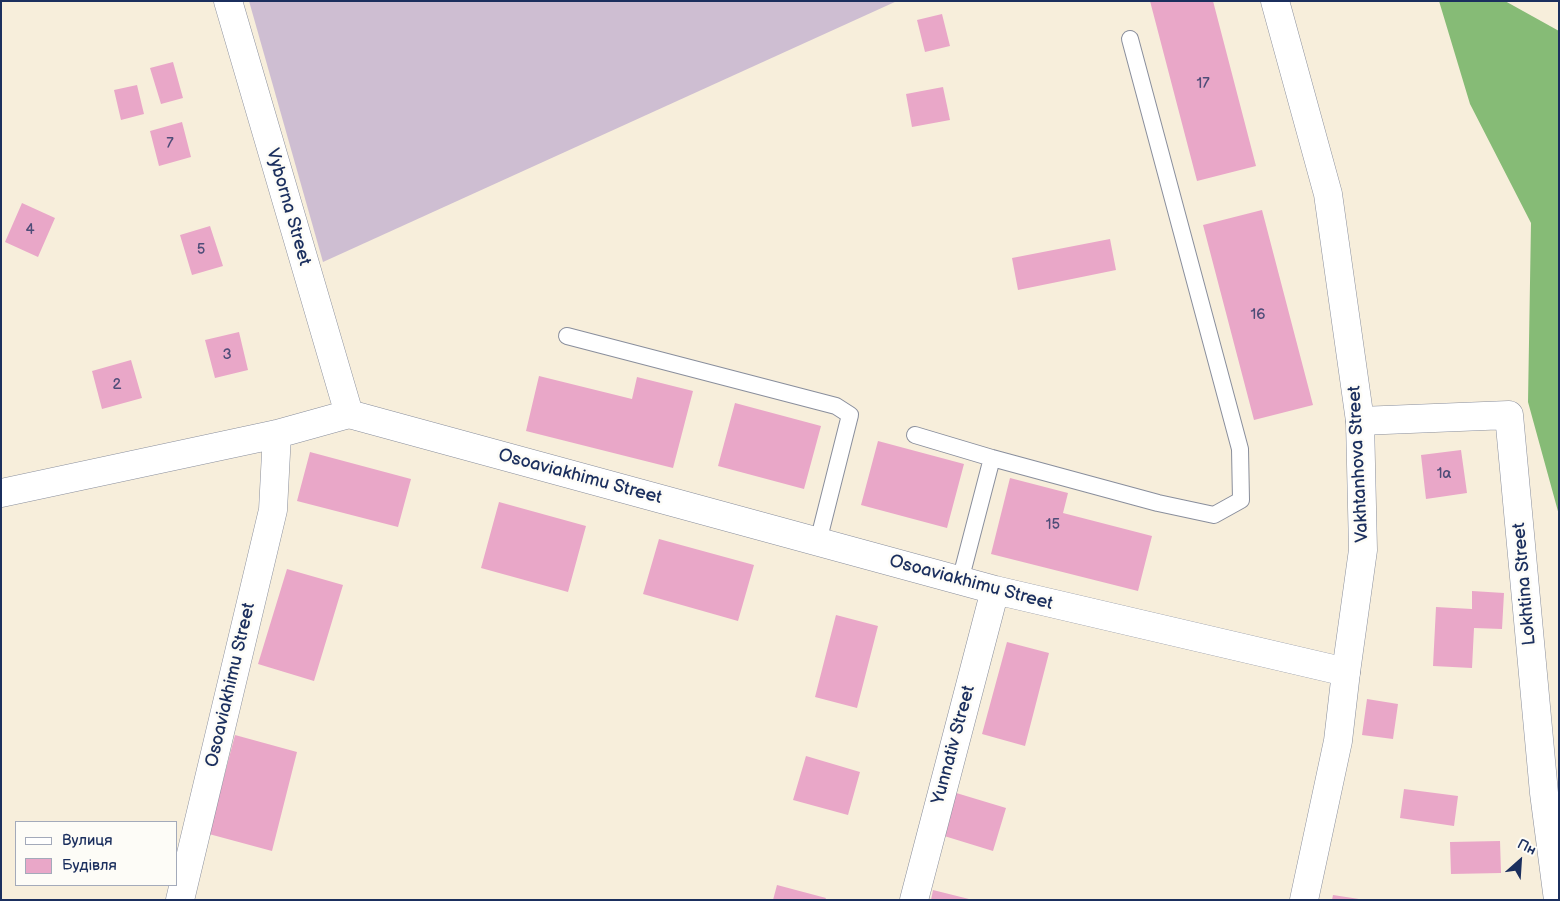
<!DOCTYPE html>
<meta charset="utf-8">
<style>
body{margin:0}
#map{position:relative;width:1560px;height:901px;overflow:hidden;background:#f7eedb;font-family:"Balsamiq Sans",sans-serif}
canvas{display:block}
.frame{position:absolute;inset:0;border:2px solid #1b2f5e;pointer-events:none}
.legend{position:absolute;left:15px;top:821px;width:162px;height:65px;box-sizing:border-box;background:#fdfcf7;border:1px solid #a3aaba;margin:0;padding:6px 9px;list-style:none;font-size:15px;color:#1b2f5e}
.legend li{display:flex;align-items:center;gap:10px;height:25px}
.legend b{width:25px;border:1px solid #a3aaba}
.north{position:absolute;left:1495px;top:836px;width:50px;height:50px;-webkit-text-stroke:4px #fdfcf7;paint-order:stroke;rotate:26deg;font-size:14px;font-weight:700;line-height:20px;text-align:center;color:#1b2f5e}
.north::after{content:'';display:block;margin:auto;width:18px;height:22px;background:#1b2f5e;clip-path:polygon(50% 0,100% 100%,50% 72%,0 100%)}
</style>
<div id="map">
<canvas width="1560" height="901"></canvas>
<div class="frame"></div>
<ul class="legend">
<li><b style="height:6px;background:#fff"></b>Вулиця</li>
<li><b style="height:14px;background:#e9a7c8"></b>Будівля</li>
</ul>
<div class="north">Пн</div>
</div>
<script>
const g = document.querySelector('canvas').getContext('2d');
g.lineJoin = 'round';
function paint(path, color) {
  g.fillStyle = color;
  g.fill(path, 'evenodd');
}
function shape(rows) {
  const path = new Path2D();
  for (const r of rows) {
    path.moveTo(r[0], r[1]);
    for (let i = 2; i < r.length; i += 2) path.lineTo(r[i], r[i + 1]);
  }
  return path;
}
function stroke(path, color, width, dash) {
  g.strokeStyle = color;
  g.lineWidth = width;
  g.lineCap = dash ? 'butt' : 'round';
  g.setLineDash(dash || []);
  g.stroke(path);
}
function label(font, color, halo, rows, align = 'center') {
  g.font = font + ' "Balsamiq Sans",sans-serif';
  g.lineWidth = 5;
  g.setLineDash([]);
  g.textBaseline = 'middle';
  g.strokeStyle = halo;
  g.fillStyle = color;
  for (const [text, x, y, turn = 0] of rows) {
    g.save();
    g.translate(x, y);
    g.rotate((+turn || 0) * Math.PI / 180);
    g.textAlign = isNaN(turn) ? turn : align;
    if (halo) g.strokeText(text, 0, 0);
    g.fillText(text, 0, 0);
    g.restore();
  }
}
const industrial = shape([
 [249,1,897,1,323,262]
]);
const forest = shape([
 [1439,1,1505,1,1559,31,1559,515,1528,402,1531,223,1470,104]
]);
const building = shape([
 [1150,1,1213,1,1256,166,1197,181],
 [942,14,950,46,925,52,917,20],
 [173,62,183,98,161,104,150,68],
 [137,85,144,114,121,120,114,90],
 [943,87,950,120,912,127,906,94],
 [182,122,191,157,159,166,150,131],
 [22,203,55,218,38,257,5,242],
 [1262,210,1313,405,1254,420,1203,225],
 [210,226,223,266,192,275,180,235],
 [1110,239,1116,270,1018,290,1012,258],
 [239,332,248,370,215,378,205,340],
 [131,360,142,398,102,409,92,371],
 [539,376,632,399,637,377,693,391,673,468,526,431],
 [735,403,821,426,804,489,718,466],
 [878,441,964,464,947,528,861,505],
 [1461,450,1467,493,1426,499,1421,455],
 [310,452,411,479,398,527,297,501],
 [1010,478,1068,493,1063,513,1152,536,1138,591,991,554],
 [499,502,586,526,568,592,481,568],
 [659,539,754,565,738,621,643,594],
 [287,569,343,585,314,681,258,664],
 [1472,591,1504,593,1502,629,1474,628,1472,668,1433,666,1436,607,1472,609],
 [836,615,878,626,857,708,815,697],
 [1007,642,1049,653,1025,746,982,734],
 [1367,699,1398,704,1393,739,1362,735],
 [235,735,297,752,272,851,209,834],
 [806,756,860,772,848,815,793,800],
 [1404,789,1458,796,1454,826,1400,818],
 [953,792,1006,808,993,851,941,835],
 [1500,841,1501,873,1451,874,1450,842],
 [777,885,826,898,825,900,773,900],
 [933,890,969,899,969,900,931,900],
 [1333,895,1359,899,1359,900,1332,900]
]);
const lane = shape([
 [567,336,836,406,850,415,818,542],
 [915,435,992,458,1158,503,1214,515,1241,500,1240,449,1130,39],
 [960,581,992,458]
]);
const street = shape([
 [228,1,349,414],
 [1360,421,1509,415,1544,793,1558,900],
 [1,493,277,434,349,414,995,590,1346,672],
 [180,900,273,510,277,434],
 [914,900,995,590]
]);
const secondary = shape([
 [1275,1,1328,194,1360,421,1363,550,1346,672,1338,741,1304,900]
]);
const numberNames = [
 ["17",1203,84],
 ["7",170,144],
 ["4",30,230],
 ["5",201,250],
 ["16",1258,315],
 ["3",227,355],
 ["2",117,385],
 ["1а",1444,474],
 ["15",1053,525]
];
const streetNames = [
 ["Vyborna Street",288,207,74],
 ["Vakhtanhova Street",1359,464,-93],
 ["Osoaviakhimu Street",580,477,15],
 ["Osoaviakhimu Street",971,583,15],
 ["Lokhtina Street",1525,584,-95],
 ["Osoaviakhimu Street",231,685,-77],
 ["Yunnativ Street",954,745,-75]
];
paint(industrial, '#cebed2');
paint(forest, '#86bb76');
paint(building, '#e9a7c8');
stroke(lane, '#898e9c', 18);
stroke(street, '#898e9c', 29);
stroke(secondary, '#898e9c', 29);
stroke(lane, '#fff', 16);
stroke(street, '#fff', 28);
stroke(secondary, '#fff', 28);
label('15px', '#4e4d78', null, numberNames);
label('18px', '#1b2f5e', '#fdfcf7', streetNames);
</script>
